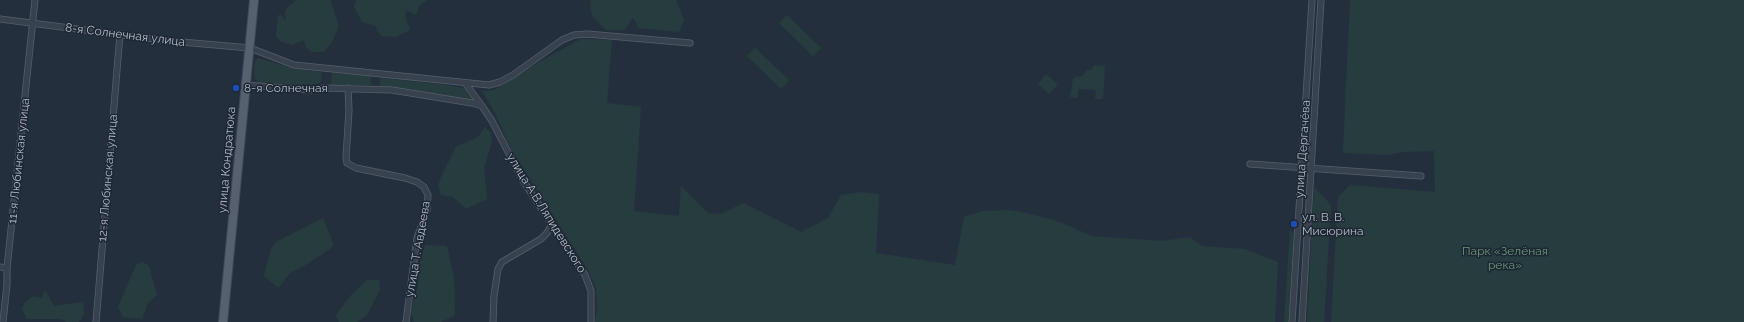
<!DOCTYPE html>
<meta charset="utf-8">
<style>
body{margin:0}
canvas{display:block;background:#242f3e}
</style>
<canvas width="1744" height="322"></canvas>
<script>
const g = document.querySelector('canvas').getContext('2d');
g.lineJoin = 'round';
function paint(path, color) {
  g.fillStyle = color;
  g.fill(path, 'evenodd');
}
function shape(rows) {
  const path = new Path2D();
  for (const r of rows) {
    path.moveTo(r[0], r[1]);
    for (let i = 2; i < r.length; i += 2) path.lineTo(r[i], r[i + 1]);
  }
  return path;
}
function stroke(path, color, width, dash) {
  g.strokeStyle = color;
  g.lineWidth = width;
  g.lineCap = dash ? 'butt' : 'round';
  g.setLineDash(dash || []);
  g.stroke(path);
}
function label(font, color, halo, rows, align = 'center') {
  g.font = font + ' Raleway,sans-serif';
  g.lineWidth = 3;
  g.setLineDash([]);
  g.textBaseline = 'middle';
  g.strokeStyle = halo;
  g.fillStyle = color;
  for (const [text, x, y, turn = 0] of rows) {
    g.save();
    g.translate(x, y);
    g.rotate((+turn || 0) * Math.PI / 180);
    g.textAlign = isNaN(turn) ? turn : align;
    if (halo) g.strokeText(text, 0, 0);
    g.fillText(text, 0, 0);
    g.restore();
  }
}
const green = shape([
 [296,0,330,0,339,26,332,42,324,52,311,52,306,47,304,40,292,45,281,42,276,36,278,16,280,14,286,21,285,12,287,8],
 [356,0,427,0,420,5,416,15,407,10,405,16,410,30,396,37,381,36,375,26,362,22,354,7],
 [591,0,676,0,684,20,679,32,638,28,635,20,632,18,625,30,606,30,593,17,590,7],
 [1350,0,1744,0,1744,322,1331,322,1338,197,1350,185,1435,192,1434,151,1402,152,1388,155,1343,153],
 [787,15,821,48,813,56,779,23],
 [581,39,612,40,607,103,641,107,634,211,679,216,681,186,708,213,721,214,743,203,801,232,828,218,841,195,862,192,879,194,876,253,955,265,964,217,982,211,1009,210,1022,212,1055,220,1092,236,1162,241,1190,237,1202,246,1245,249,1278,262,1275,322,595,322,597,309,596,288,588,270,511,149,495,113,482,91,494,90,541,61],
 [755,48,789,80,781,89,747,56],
 [258,58,295,69,321,72,322,79,320,83,309,86,261,84,255,79,254,75,255,61],
 [1094,65,1105,66,1103,99,1095,99,1096,90,1078,89,1078,98,1070,97,1073,79,1075,77,1083,76,1086,71,1092,69],
 [332,73,371,76,371,85,331,85],
 [1046,74,1058,85,1049,94,1038,84],
 [381,78,446,85,464,88,474,101,408,89,379,86],
 [485,127,490,132,492,142,484,168,487,199,466,209,453,197,441,195,438,186,441,177,456,147,478,137],
 [1314,187,1331,205,1324,322,1307,322],
 [323,218,334,246,309,263,290,273,278,288,264,276,271,249,276,242],
 [1290,229,1294,233,1288,322,1284,322],
 [425,245,447,246,454,278,455,315,441,322,414,322,411,311,418,286,419,266],
 [143,262,149,266,157,295,148,303,142,319,123,317,118,307,136,265],
 [367,280,379,280,380,289,367,315,357,322,339,322,336,315,351,295],
 [45,290,54,306,83,302,84,314,79,322,66,322,61,319,27,319,22,309,25,302,34,296,42,298]
]);
const street = shape([
 [0,19,170,41,250,48,294,65,489,85,500,82,513,75,562,40,574,35,587,34,690,43],
 [465,83,482,106],
 [246,85,309,90,325,88,392,90,472,103,482,106,492,121,522,179,585,275,591,291,591,322],
 [348,88,349,110,346,158,347,163,356,168,405,178,417,182,424,187,428,195,427,210,417,238,406,322],
 [1250,164,1421,176],
 [0,267,7,268],
 [3,322,7,284,7,268,35,0],
 [96,322,120,34],
 [493,322,494,296,498,269,502,262,541,239,547,233,551,226],
 [1292,322,1312,0],
 [1302,322,1321,0]
]);
const primary = shape([
 [223,322,254,0]
]);
const markers = [
 [236,88,4,"#1a4fb4"],
 [1294,224,4,"#1a4fb4"]
];
const streetNames = [
 ["8-я Солнечная улица",125,35,7],
 ["улица Дергачёва",1303,149,-86],
 ["улица Кондратюка",227,160,-85],
 ["11-я Любинская улица",19,161,-84],
 ["12-я Любинская улица",108,178,-85],
 ["улица А.В.Ляпидевского",546,213,58],
 ["улица Т. Авдеева",418,249,-80]
];
const poiNames = [
 ["8-я Солнечная",244,88],
 ["ул. В. В.",1302,217],
 ["Мисюрина",1302,231]
];
const parkNames = [
 ["Парк «Зелёная",1505,251],
 ["река»",1505,265]
];
paint(green, '#263c3f');
stroke(street, '#565f6c', 7);
stroke(primary, '#414a57', 10);
stroke(street, '#38414e', 5.5);
stroke(primary, '#56606e', 8);
for (const [x, y, r, color] of markers) {
  const dot = new Path2D();
  dot.arc(x, y, r, 0, 2 * Math.PI);
  g.fillStyle = color;
  g.fill(dot);
  stroke(dot, '#1d2633', 1.5);
}
label('12px', '#b4bcc9', '#1d2633', streetNames);
label('12px', '#b4bcc9', '#1d2633', poiNames, 'left');
label('12px', '#6b9a76', '#1d2633', parkNames);
</script>
